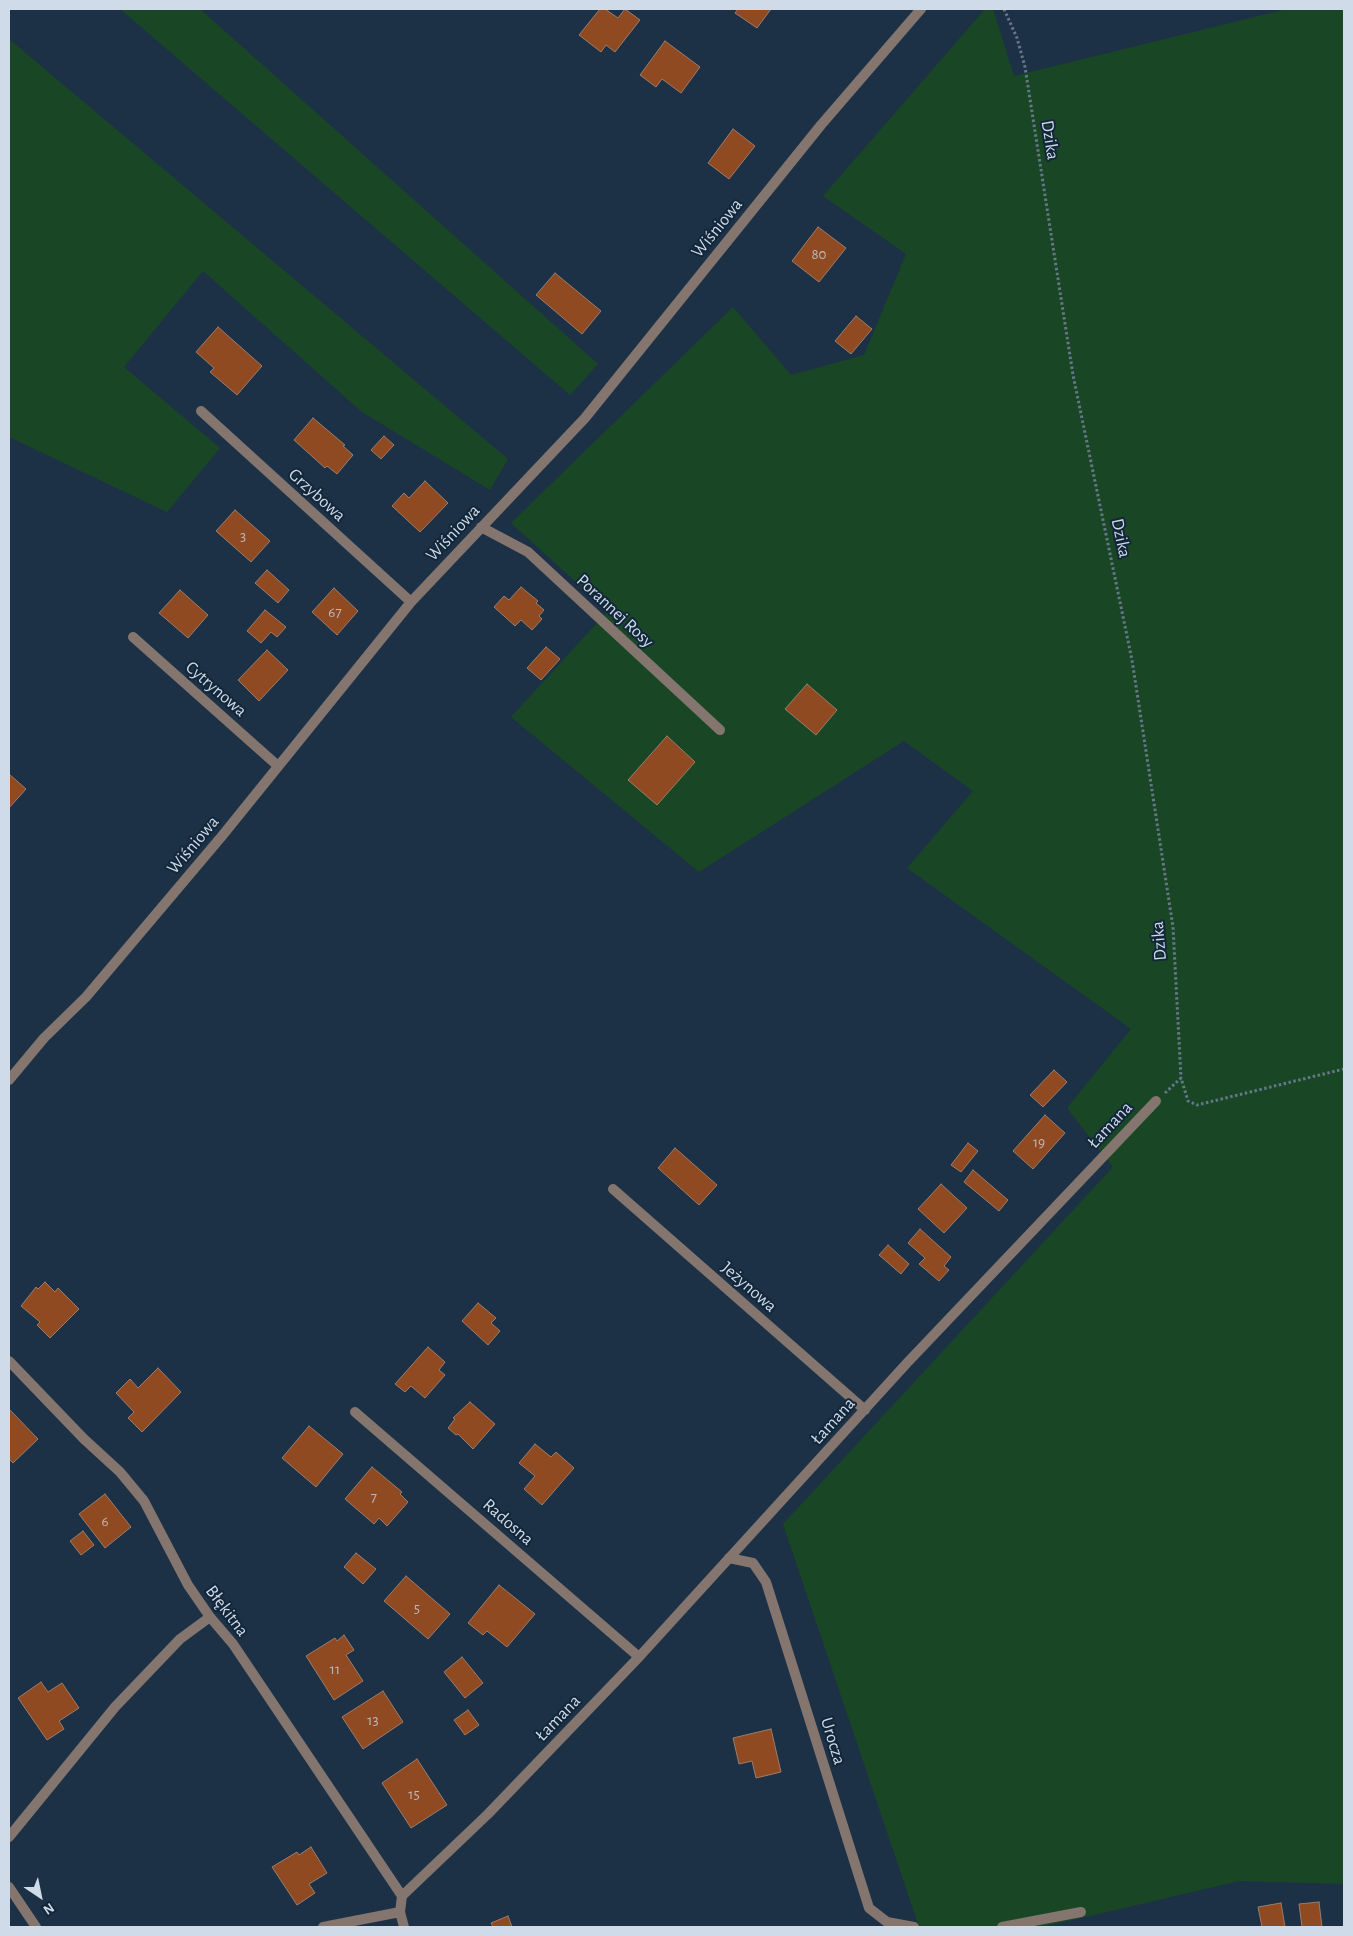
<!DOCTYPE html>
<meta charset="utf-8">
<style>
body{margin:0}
#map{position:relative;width:1353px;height:1936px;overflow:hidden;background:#1c3145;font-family:"Alegreya Sans",sans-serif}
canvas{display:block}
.frame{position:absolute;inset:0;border:10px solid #cfdbe9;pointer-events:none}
.north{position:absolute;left:15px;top:1871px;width:50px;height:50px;-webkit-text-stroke:4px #13273b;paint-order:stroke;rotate:146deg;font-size:14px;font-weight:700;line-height:20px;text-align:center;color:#cfdbe9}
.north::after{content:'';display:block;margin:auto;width:18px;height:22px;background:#cfdbe9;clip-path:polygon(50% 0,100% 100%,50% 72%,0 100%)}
</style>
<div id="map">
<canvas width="1353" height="1936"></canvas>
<div class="frame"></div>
<div class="north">N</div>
</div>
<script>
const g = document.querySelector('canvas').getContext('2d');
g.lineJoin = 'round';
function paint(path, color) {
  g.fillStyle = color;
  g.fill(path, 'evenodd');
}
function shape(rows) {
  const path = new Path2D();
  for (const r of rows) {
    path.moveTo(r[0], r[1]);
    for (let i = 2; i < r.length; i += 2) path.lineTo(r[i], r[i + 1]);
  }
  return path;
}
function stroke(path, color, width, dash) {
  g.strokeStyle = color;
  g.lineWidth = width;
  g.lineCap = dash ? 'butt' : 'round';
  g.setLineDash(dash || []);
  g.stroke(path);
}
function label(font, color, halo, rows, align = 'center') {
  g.font = font + ' "Alegreya Sans",sans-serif';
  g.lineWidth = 4;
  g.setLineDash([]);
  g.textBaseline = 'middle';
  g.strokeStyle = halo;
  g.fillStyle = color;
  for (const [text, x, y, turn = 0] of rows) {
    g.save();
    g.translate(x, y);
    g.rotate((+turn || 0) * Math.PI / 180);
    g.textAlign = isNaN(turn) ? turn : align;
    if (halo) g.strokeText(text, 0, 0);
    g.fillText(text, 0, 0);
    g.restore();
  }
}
const green = shape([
 [120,9,200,9,598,364,570,395],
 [985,9,993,9,1014,76,1287,9,1344,9,1344,1884,1239,1881,1043,1927,919,1927,783,1524,1113,1167,1067,1108,1131,1029,907,868,973,791,904,741,699,872,511,717,608,611,511,523,733,307,791,375,864,355,906,254,823,196],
 [9,39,508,459,490,490,362,412,203,271,124,367,220,448,167,512,9,437]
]);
const building = shape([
 [600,9,605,9,618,18,625,9,640,20,615,52,606,45,601,52,579,35,600,9],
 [738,9,771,9,757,28,735,13,738,9],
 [665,41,700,67,681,93,662,79,656,87,640,75,665,41],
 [733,129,755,146,729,179,708,163,733,129],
 [818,227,846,248,819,282,792,261,818,227],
 [555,273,601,311,582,334,536,295,555,273],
 [856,316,872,329,851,354,835,341,856,316],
 [218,327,262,366,237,395,210,372,214,368,196,352,218,327],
 [313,418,345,445,343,446,353,455,337,474,327,466,325,468,294,440,313,418],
 [384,436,394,445,381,459,371,450,384,436],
 [425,481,448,503,420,532,392,506,404,493,409,498,425,481],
 [235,510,270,541,251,562,216,531,235,510],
 [267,570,289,590,278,603,255,583,267,570],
 [521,587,538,601,536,603,544,610,539,616,542,619,532,630,521,620,515,626,494,607,504,596,509,600,521,587],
 [334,588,358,611,337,635,312,612,334,588],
 [180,590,208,615,188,638,159,613,180,590],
 [265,610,286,627,277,637,271,632,261,643,247,631,265,610],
 [546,647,560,659,541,680,527,668,546,647],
 [267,650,288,670,259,701,238,680,267,650],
 [807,684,837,710,816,735,785,709,807,684],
 [667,736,695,762,657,805,628,780,667,736],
 [9,774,26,789,9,808,9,774],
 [1054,1070,1067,1082,1043,1107,1030,1095,1054,1070],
 [1045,1115,1065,1133,1033,1169,1013,1151,1045,1115],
 [968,1143,978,1151,961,1172,951,1165,968,1143],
 [675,1148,717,1185,699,1205,658,1168,675,1148],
 [973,1170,1008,1200,999,1211,964,1182,973,1170],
 [941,1184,967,1208,944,1233,918,1209,941,1184],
 [920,1229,951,1257,944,1266,949,1270,939,1281,919,1264,925,1258,908,1243,920,1229],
 [888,1245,909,1264,901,1274,879,1255,888,1245],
 [45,1282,55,1292,58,1288,79,1309,50,1338,37,1325,40,1322,21,1306,36,1287,38,1289,45,1282],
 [478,1303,496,1318,491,1323,500,1331,488,1345,462,1321,478,1303],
 [428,1347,445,1362,439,1370,445,1375,425,1398,411,1386,405,1392,395,1384,428,1347],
 [158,1368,181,1392,142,1432,128,1418,134,1412,116,1393,130,1379,138,1388,158,1368],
 [470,1402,495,1424,473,1449,458,1434,456,1435,448,1428,455,1419,453,1418,470,1402],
 [9,1409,38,1439,13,1463,9,1459,9,1409],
 [309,1426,343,1454,316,1487,282,1458,309,1426],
 [535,1444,551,1457,556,1452,574,1468,542,1505,524,1489,535,1476,519,1463,535,1444],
 [372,1467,402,1492,400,1494,408,1502,387,1526,379,1518,374,1524,345,1499,372,1467],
 [105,1494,131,1527,105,1548,79,1514,105,1494],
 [83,1531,94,1545,81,1555,70,1541,83,1531],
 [356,1553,376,1569,363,1584,344,1567,356,1553],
 [406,1576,450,1614,428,1639,384,1601,406,1576],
 [499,1585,535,1614,507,1647,487,1631,483,1635,468,1623,499,1585],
 [344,1635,354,1650,346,1655,363,1681,334,1700,306,1656,335,1638,337,1641,344,1635],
 [462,1657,483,1683,465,1698,444,1672,462,1657],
 [41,1682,48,1692,62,1683,79,1708,59,1721,64,1729,47,1740,18,1698,41,1682],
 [383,1691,403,1722,363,1749,342,1717,383,1691],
 [468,1710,479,1725,465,1735,454,1720,468,1710],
 [771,1729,781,1772,756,1778,752,1761,739,1764,733,1738,771,1729],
 [417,1759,447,1805,411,1828,382,1783,417,1759],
 [311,1847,327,1873,309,1884,315,1893,297,1905,272,1867,297,1852,299,1855,311,1847],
 [1319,1902,1322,1927,1302,1927,1299,1904,1319,1902],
 [1281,1903,1285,1927,1262,1927,1258,1907,1281,1903],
 [508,1916,512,1927,493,1927,491,1923,508,1916]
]);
const path = shape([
 [1004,9,1017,38,1025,67,1073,375,1132,660,1173,927,1181,1078],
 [1165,1093,1181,1078,1188,1101,1197,1105,1344,1069]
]);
const minor = shape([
 [201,411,411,602],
 [481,527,528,552,720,730],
 [133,637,278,766],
 [9,1080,44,1038,86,997,222,836,411,602,585,418,821,125,921,9],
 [613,1189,865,1410],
 [9,1361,84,1439,120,1472,144,1501,188,1585,210,1617,233,1644,402,1896],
 [355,1412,639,1657],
 [729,1558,753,1563,766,1582,869,1908,887,1922,914,1927],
 [9,1837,115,1707,180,1639,210,1617],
 [9,1887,36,1927],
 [323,1927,400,1912],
 [404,1927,400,1912,402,1896,488,1814,639,1657,907,1363,1156,1101],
 [1002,1927,1081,1912]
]);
const numberNames = [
 ["80",819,254],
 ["3",243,536],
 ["67",335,612],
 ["19",1039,1142],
 ["7",374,1497],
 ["6",105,1521],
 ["5",417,1608],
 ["11",335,1669],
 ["13",373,1720],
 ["15",414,1794]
];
const streetNames = [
 ["Dzika",1050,140,81],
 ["Wiśniowa",717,228,-51],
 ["Grzybowa",317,495,42],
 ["Wiśniowa",453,533,-47],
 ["Dzika",1121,538,78],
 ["Porannej Rosy",615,611,43],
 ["Cytrynowa",216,689,41],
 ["Wiśniowa",193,845,-50],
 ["Dzika",1159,941,-95],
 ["Łamana",1110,1125,-47],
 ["Jeżynowa",749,1287,41],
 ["Łamana",833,1421,-48],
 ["Radosna",508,1522,41],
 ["Błękitna",227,1611,53],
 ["Łamana",558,1718,-46],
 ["Urocza",833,1741,73]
];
paint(green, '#194726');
paint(building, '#8f4a22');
stroke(building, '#9c7d6d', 1);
stroke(path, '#667789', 3, [2.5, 2.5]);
stroke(minor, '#84756f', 10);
label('15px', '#bfb7b7', null, numberNames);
label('18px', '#cfdbe9', '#13273b', streetNames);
</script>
